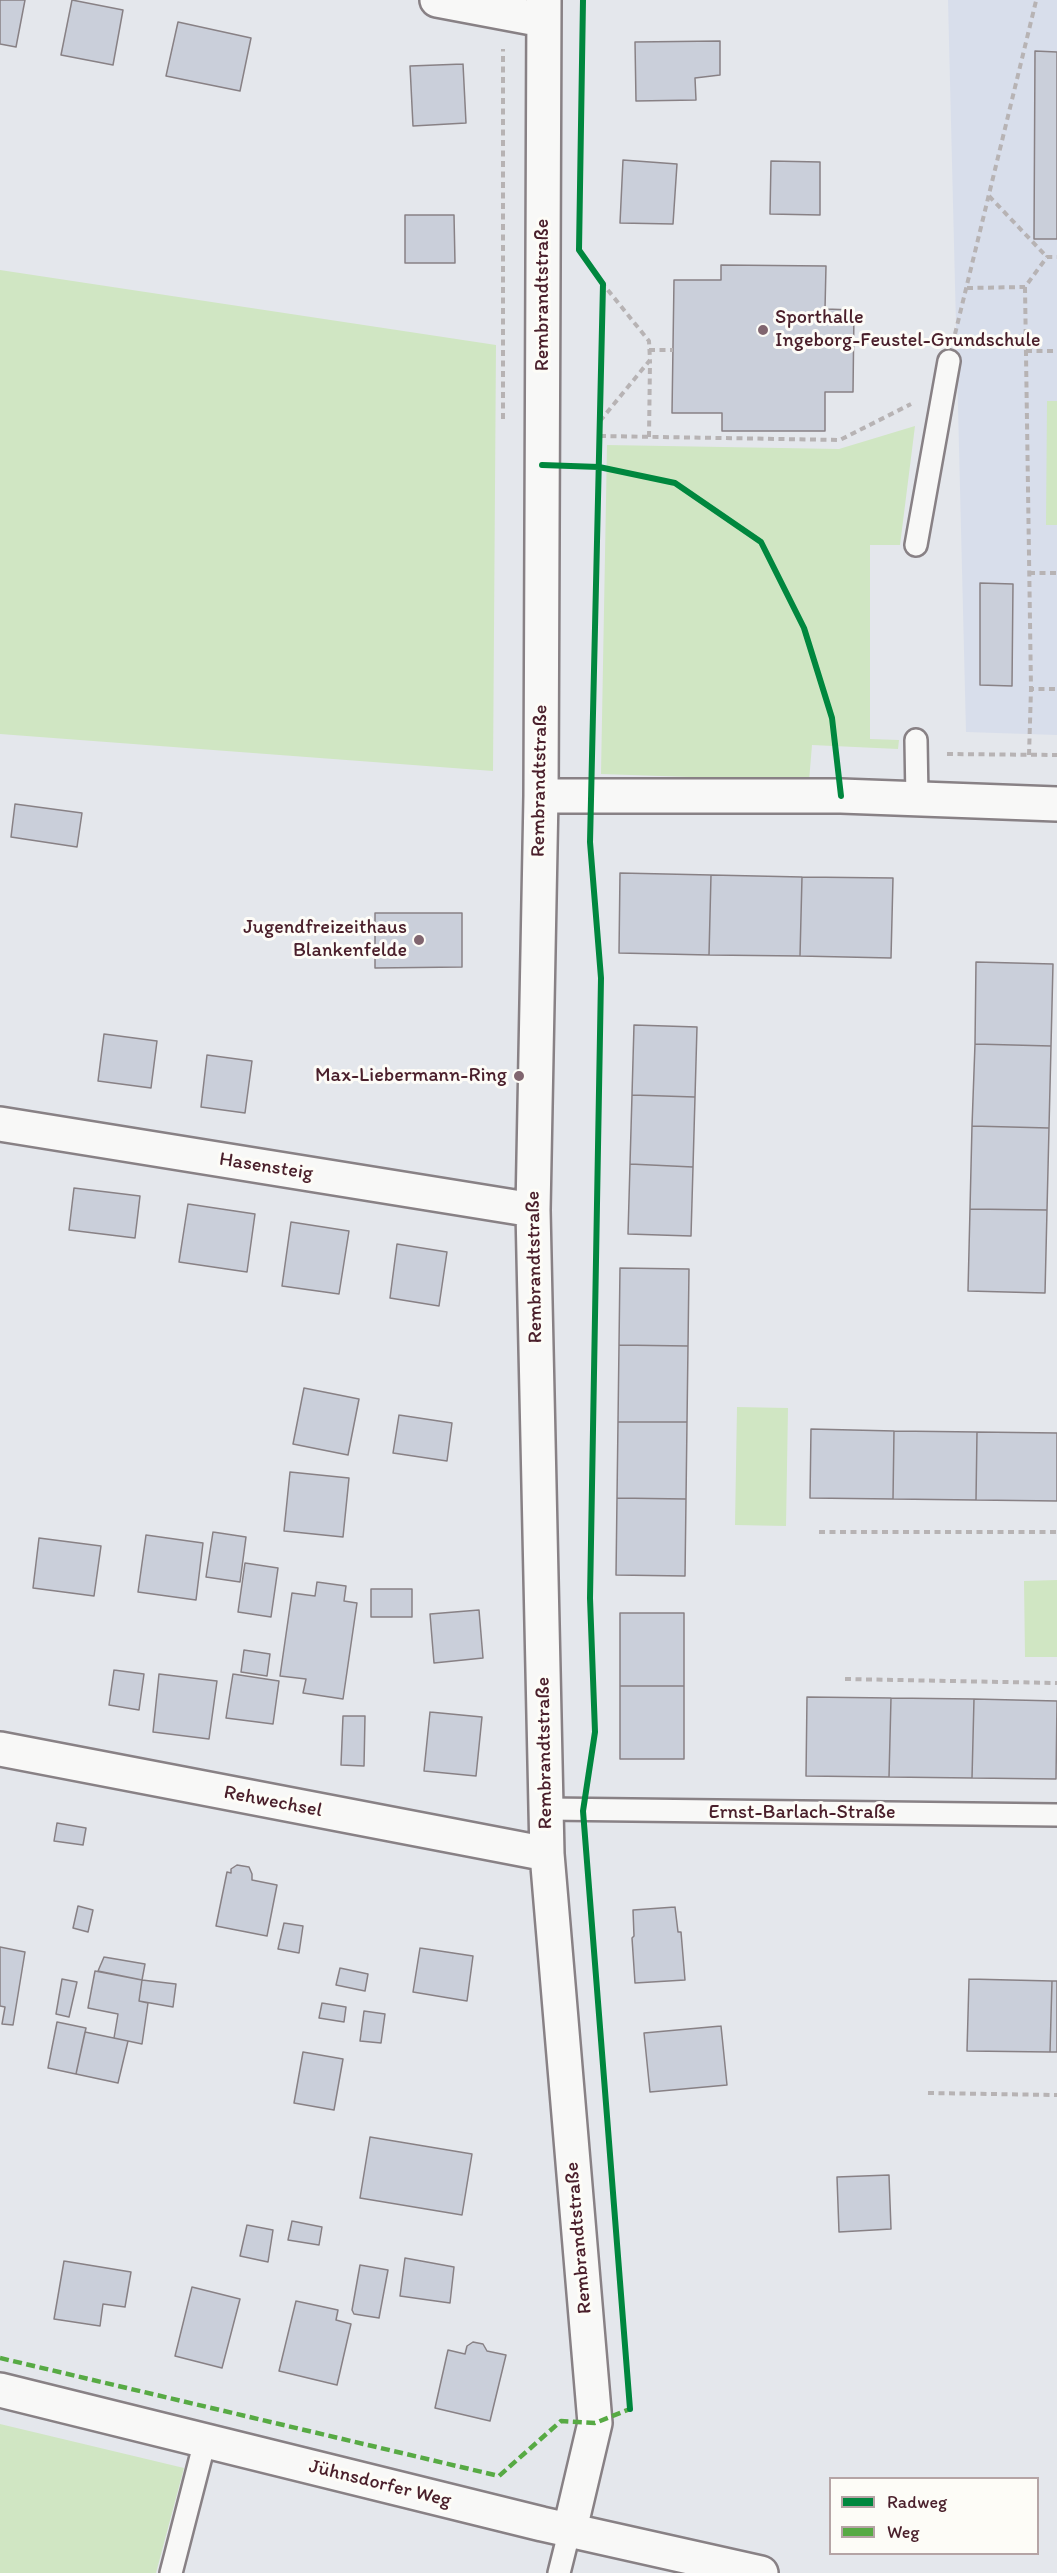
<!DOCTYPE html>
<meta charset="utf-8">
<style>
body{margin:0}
#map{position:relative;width:1057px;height:2573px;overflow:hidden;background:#e4e7ec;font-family:Itim,sans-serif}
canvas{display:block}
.legend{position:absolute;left:829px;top:2477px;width:210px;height:78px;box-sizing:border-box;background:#fdfcf7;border:2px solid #b5a4a5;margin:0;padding:8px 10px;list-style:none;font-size:18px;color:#4a1f2b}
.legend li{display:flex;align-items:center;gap:12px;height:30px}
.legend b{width:30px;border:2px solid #b5a4a5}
</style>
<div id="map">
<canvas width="1057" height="2573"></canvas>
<ul class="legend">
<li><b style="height:8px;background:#00873e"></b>Radweg</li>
<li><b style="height:8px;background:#57aa44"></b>Weg</li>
</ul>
</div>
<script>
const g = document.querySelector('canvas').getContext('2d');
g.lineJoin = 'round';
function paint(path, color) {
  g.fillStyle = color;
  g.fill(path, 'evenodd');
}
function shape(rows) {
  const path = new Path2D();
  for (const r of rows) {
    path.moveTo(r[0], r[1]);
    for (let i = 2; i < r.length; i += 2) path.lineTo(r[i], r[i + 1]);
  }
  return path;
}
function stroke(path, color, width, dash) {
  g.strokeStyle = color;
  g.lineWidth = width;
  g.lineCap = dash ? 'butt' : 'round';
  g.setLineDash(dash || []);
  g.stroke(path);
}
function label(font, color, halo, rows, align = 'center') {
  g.font = font + ' Itim,sans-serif';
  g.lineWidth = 6;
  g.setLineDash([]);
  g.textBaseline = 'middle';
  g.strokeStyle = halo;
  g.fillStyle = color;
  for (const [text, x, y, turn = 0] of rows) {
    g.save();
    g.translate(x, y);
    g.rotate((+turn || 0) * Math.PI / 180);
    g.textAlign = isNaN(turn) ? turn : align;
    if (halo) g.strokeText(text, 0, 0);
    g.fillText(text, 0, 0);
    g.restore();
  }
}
const built = shape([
 [948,0,1057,0,1057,735,966,732]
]);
const green = shape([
 [0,270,496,345,493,771,0,734],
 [1047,401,1057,401,1057,525,1046,525],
 [915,426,900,545,870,545,870,739,899,740,898,749,812,745,809,781,601,774,607,445,839,449],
 [737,1407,788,1408,786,1526,735,1525],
 [1057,1580,1057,1657,1025,1657,1024,1581],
 [0,2424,184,2468,156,2573,0,2573]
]);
const building = shape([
 [0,0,25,0,16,47,0,44,0,0],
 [72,0,123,10,113,65,61,55,72,0],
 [178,22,251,38,240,91,166,76,178,22],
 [720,41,720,75,695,78,696,100,636,101,635,42,720,41],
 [1035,51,1057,52,1057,239,1034,239,1035,51],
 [463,64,466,123,413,126,410,66,463,64],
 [623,160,677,164,673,224,620,223,623,160],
 [771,161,820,162,820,215,770,214,771,161],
 [405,215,454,215,455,263,405,263,405,215],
 [721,265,826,266,825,309,854,310,853,392,825,392,825,431,722,431,722,413,672,413,674,280,721,280,721,265],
 [980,583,1013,584,1012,686,980,685,980,583],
 [15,804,82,813,77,847,11,837,15,804],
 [620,873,711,875,709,955,619,953,620,873],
 [711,875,802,877,800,956,709,955,711,875],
 [802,877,893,878,891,958,800,956,802,877],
 [375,913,462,913,462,967,375,968,375,913],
 [976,962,1053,964,1051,1046,975,1044,976,962],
 [634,1025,697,1027,695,1097,632,1095,634,1025],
 [104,1034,157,1041,151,1088,98,1081,104,1034],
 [975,1044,1051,1046,1049,1128,972,1126,975,1044],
 [207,1055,252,1061,245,1113,201,1107,207,1055],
 [632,1095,695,1097,693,1167,630,1164,632,1095],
 [972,1126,1049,1128,1047,1210,970,1209,972,1126],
 [630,1164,693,1167,691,1236,628,1234,630,1164],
 [74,1188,140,1196,135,1238,69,1230,74,1188],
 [188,1204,255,1214,247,1272,179,1262,188,1204],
 [970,1209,1047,1210,1045,1293,968,1291,970,1209],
 [291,1222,349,1231,339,1294,282,1286,291,1222],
 [397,1244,447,1252,439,1306,390,1298,397,1244],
 [620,1268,689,1269,688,1346,619,1345,620,1268],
 [619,1345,688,1346,687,1422,618,1422,619,1345],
 [304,1388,359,1399,348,1455,293,1444,304,1388],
 [399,1415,452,1423,447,1461,393,1453,399,1415],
 [618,1422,687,1422,686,1499,617,1498,618,1422],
 [811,1429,894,1431,893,1499,810,1498,811,1429],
 [894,1431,977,1432,976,1500,893,1499,894,1431],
 [977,1432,1057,1433,1057,1501,976,1500,977,1432],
 [290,1472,349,1478,343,1537,284,1531,290,1472],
 [617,1498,686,1499,685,1576,616,1575,617,1498],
 [213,1532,246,1537,240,1582,206,1577,213,1532],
 [146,1535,203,1543,196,1600,138,1592,146,1535],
 [39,1538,101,1546,94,1596,33,1588,39,1538],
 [245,1563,278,1568,271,1617,238,1612,245,1563],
 [317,1582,346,1586,344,1601,357,1603,343,1699,303,1693,306,1679,280,1676,292,1593,315,1596,317,1582],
 [371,1589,412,1589,412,1617,371,1617,371,1589],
 [479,1610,483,1658,434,1663,430,1614,479,1610],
 [620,1613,684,1613,684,1686,620,1686,620,1613],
 [244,1650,270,1654,267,1676,241,1672,244,1650],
 [114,1670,144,1674,139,1710,109,1705,114,1670],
 [159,1674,217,1681,209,1739,153,1732,159,1674],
 [233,1674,279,1681,273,1724,226,1718,233,1674],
 [620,1686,684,1686,684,1759,620,1759,620,1686],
 [807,1697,891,1698,889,1777,806,1776,807,1697],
 [891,1698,974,1699,972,1778,889,1777,891,1698],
 [974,1699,1057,1701,1056,1779,972,1778,974,1699],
 [430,1712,482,1717,476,1776,424,1771,430,1712],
 [343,1716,365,1716,364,1766,341,1765,343,1716],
 [57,1823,86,1828,83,1845,54,1841,57,1823],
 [237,1865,249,1867,252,1874,252,1880,277,1885,267,1936,216,1926,227,1872,231,1873,231,1869,237,1865],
 [78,1906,93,1910,88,1932,73,1928,78,1906],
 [675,1907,678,1932,681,1932,685,1980,635,1983,632,1938,634,1936,633,1910,675,1907],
 [284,1923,303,1926,299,1953,278,1949,284,1923],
 [0,1947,25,1952,13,2025,2,2024,5,2007,0,2006,0,1947],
 [420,1948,473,1956,467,2001,413,1992,420,1948],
 [104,1957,145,1964,142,1980,98,1971,104,1957],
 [340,1968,368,1974,365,1991,336,1985,340,1968],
 [95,1971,142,1980,139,2001,148,2003,142,2044,114,2038,118,2014,88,2008,95,1971],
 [62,1979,77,1982,69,2017,56,2014,62,1979],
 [969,1979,1052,1981,1050,2052,967,2051,969,1979],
 [142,1980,176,1984,173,2007,139,2001,142,1980],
 [1052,1981,1057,1981,1057,2052,1050,2052,1052,1981],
 [322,2003,346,2007,344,2022,319,2018,322,2003],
 [364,2011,385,2014,381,2043,360,2041,364,2011],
 [57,2022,86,2028,76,2074,48,2068,57,2022],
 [721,2026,727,2085,650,2092,644,2033,721,2026],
 [85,2032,128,2041,118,2083,76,2074,85,2032],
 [303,2052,343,2059,334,2110,294,2103,303,2052],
 [370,2137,472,2154,462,2215,360,2198,370,2137],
 [889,2175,891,2229,839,2232,837,2177,889,2175],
 [292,2221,322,2227,319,2245,288,2240,292,2221],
 [247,2225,273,2230,268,2262,240,2256,247,2225],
 [405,2258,454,2267,450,2303,400,2296,405,2258],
 [64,2261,131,2272,125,2307,103,2304,100,2326,54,2319,64,2261],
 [360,2265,388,2270,379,2318,354,2314,352,2310,360,2265],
 [192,2287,240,2299,222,2368,175,2356,192,2287],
 [296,2301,338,2310,336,2320,351,2324,337,2385,279,2371,296,2301],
 [473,2342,483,2344,487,2351,506,2355,490,2421,435,2408,448,2350,465,2354,467,2346,473,2342]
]);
const path = shape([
 [989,196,1047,257],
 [1025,287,1031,689],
 [967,288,1025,287,1047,257,1057,257],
 [955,334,1036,1,1039,0],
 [649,350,673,350],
 [1026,351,1057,351],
 [503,419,503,49],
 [600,421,650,360,649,341,603,284],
 [600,436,840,440,911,404],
 [649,437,650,361],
 [1029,573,1057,573],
 [947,754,1057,755],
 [1029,755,1031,689,1057,689],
 [819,1532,1057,1532],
 [845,1679,1057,1683],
 [928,2093,1057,2095]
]);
const service = shape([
 [916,545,949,361],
 [916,740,917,799],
 [547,1809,1057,1815],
 [171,2573,205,2441],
 [559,2573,570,2529]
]);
const minor = shape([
 [437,0,543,20],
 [544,0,541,796,533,1210,547,1854,595,2423,570,2529],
 [541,796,841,796,1057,804],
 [0,1124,533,1210],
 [0,1749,547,1854],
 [0,2390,542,2524,761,2573]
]);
const quiet = shape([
 [0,2358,499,2476,561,2421,595,2423,630,2409,629,2404]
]);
const cycleway = shape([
 [583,0,579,250,603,284,590,842,601,978,590,1598,595,1732,583,1811,630,2409],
 [542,465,599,467,675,483,761,542,804,628,832,718,841,796]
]);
const markers = [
 [763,330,6,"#80656f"],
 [419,940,6,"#80656f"],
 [519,1076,6,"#80656f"]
];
const streetNames = [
 ["Rembrandtstraße",543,295,-90],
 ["Rembrandtstraße",540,781,-89],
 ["Hasensteig",266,1167,9],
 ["Rembrandtstraße",535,1267,-91],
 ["Rembrandtstraße",545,1753,-91],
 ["Rehwechsel",273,1802,11],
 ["Ernst-Barlach-Straße",802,1813],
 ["Rembrandtstraße",579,2238,-95],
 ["Jühnsdorfer Weg",380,2484,14]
];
const poiNames = [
 ["Sporthalle",775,318,"left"],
 ["Ingeborg-Feustel-Grundschule",775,341,"left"],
 ["Jugendfreizeithaus",407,928],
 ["Blankenfelde",407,951],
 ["Max-Liebermann-Ring",507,1076]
];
paint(built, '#d8deeb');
paint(green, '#d0e6c3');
paint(building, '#cacfda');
stroke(building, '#888185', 1.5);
stroke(service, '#888185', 26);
stroke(minor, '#888185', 38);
stroke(path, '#b7b3b4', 4, [6, 4.5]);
stroke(service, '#f8f8f7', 21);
stroke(minor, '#f8f8f7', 33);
stroke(quiet, '#57aa44', 4.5, [9, 4.5]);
stroke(cycleway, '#00873e', 6);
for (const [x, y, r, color] of markers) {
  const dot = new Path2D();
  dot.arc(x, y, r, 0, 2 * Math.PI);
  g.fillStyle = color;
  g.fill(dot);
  stroke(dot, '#fdfcf7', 2);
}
label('20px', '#4a1f2b', '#fdfcf7', streetNames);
label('20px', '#4a1f2b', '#fdfcf7', poiNames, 'right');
</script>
